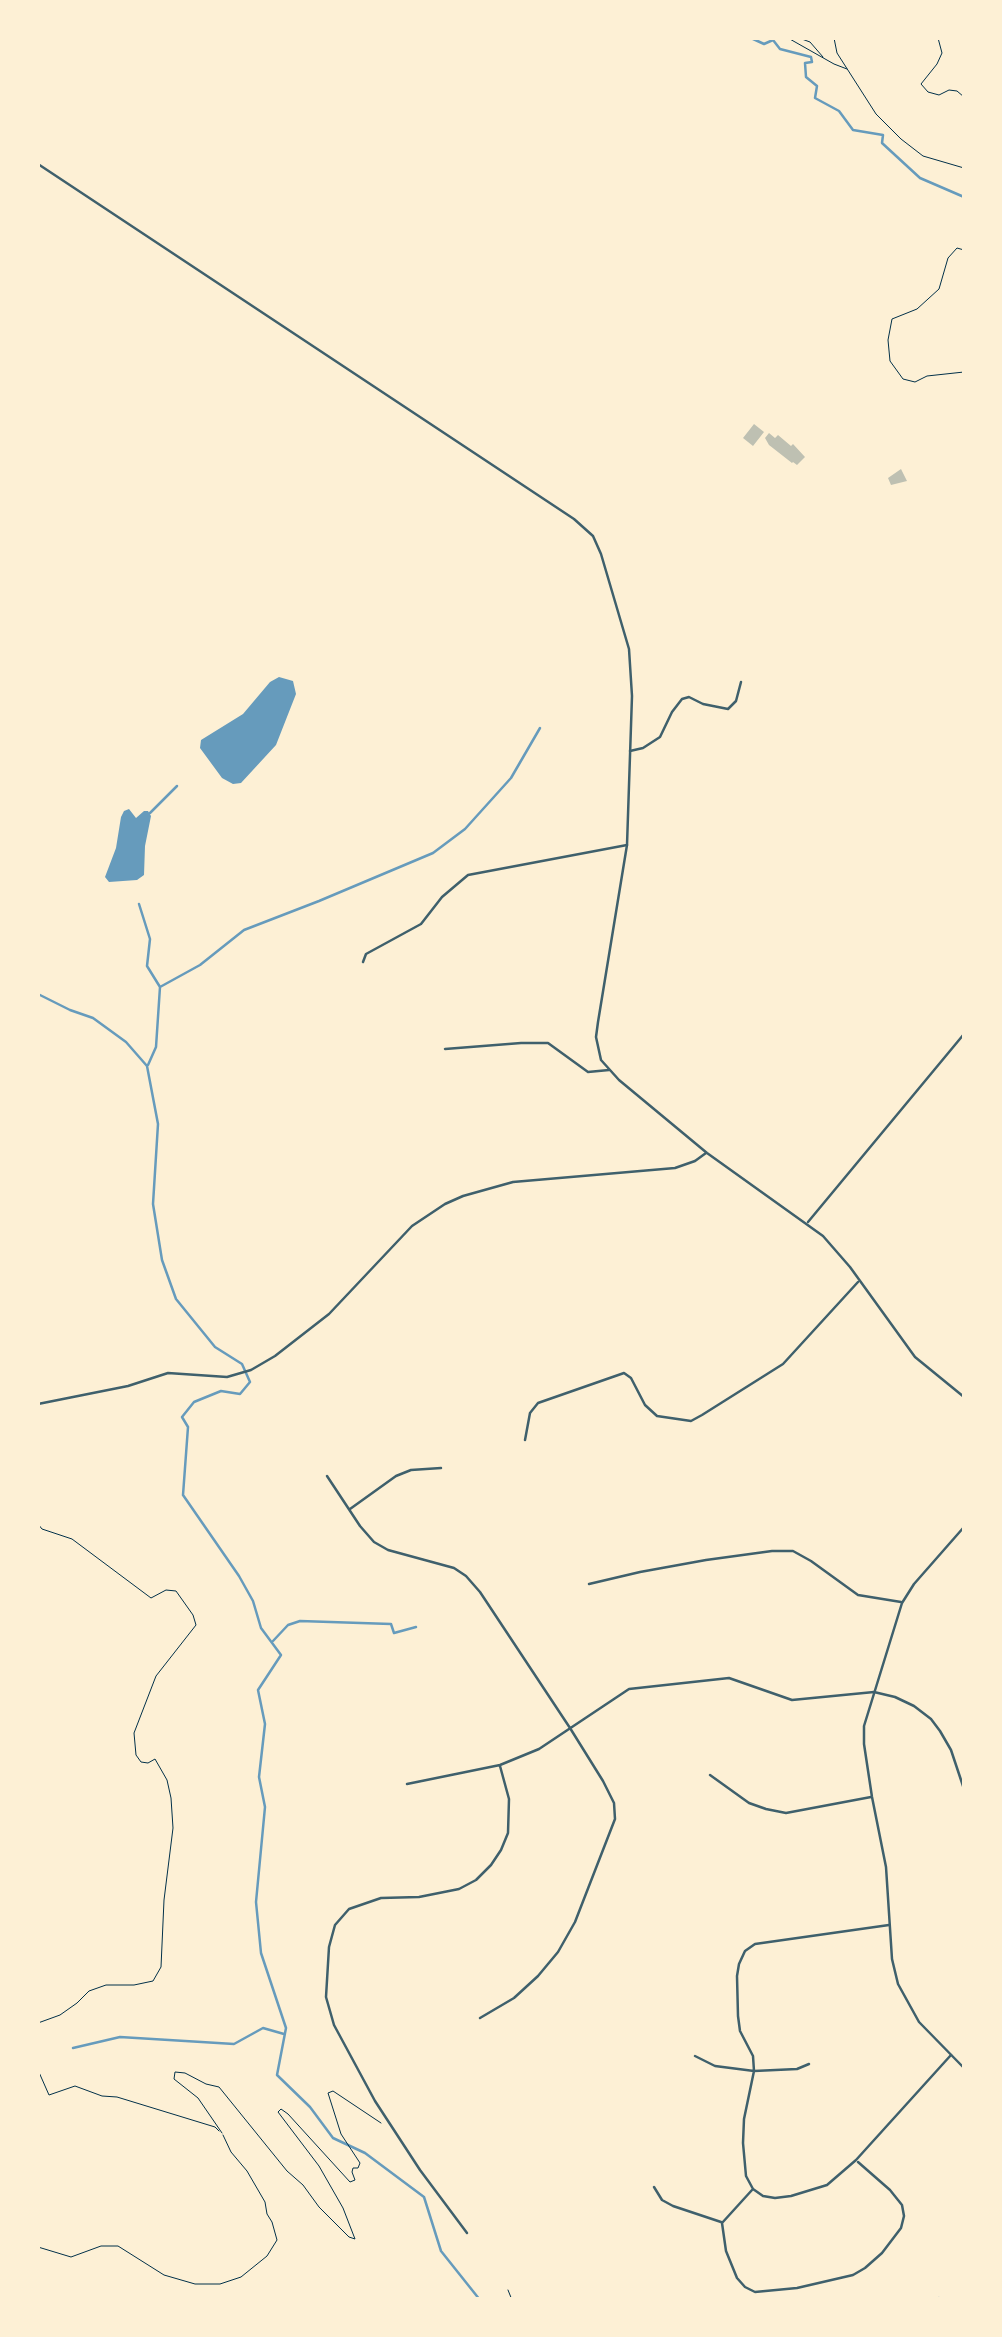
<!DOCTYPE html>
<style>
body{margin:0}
#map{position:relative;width:1002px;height:2337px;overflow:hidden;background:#fdf0d5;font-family:Overpass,sans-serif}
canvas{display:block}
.frame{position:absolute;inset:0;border:40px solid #fdf0d5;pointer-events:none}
</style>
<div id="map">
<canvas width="1002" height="2337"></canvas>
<div class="frame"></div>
</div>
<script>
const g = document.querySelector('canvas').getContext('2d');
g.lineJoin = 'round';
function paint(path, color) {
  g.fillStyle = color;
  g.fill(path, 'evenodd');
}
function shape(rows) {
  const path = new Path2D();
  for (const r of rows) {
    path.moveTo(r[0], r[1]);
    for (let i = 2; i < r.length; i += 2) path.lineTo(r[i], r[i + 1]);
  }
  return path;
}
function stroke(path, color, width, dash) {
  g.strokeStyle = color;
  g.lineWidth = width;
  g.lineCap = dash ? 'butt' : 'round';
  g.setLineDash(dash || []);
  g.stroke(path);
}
const water = shape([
 [279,677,293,681,296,694,276,745,241,783,233,784,222,778,200,748,201,740,243,714,270,682],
 [129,809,136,818,144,811,148,811,151,816,145,846,144,875,137,880,109,882,105,877,116,848,121,817,124,811]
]);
const stream = shape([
 [751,38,764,44,773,40,780,49,811,57,812,62,805,63,806,77,817,86,815,98,839,111,853,130,883,135,882,143,920,178,964,197],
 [150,813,177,786],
 [139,904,150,939,147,966,160,987,156,1047,148,1065],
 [160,987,200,965,244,930,319,901,433,853,465,829,511,778,540,728],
 [38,994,70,1010,93,1018,126,1042,147,1066,158,1124,153,1204,162,1260,176,1299,215,1347,242,1364,250,1382,240,1394,221,1391,194,1402,182,1417,188,1427,183,1495,239,1576,253,1601,261,1628,281,1655,258,1690,265,1724,259,1777,265,1807,256,1902,261,1953,286,2028,277,2075,310,2107,333,2138,365,2153,424,2197,441,2251,480,2300],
 [273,1641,288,1625,300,1621,391,1624,394,1633,416,1627],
 [73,2048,120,2037,234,2044,263,2028,284,2034],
 [938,2300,939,2298]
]);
const building = shape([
 [754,424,764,432,753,446,743,438],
 [769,433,775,438,778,435,791,446,793,444,805,457,797,465,793,462,792,463,769,445,765,438],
 [901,469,907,481,891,485,888,478]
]);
const path = shape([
 [788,38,834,64,847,69],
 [799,38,810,42,823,57],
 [834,38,837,53,876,114,901,139,923,156,964,168],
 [938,38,942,53,937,64,921,84,928,92,939,95,949,90,957,91,964,97],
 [964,250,957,248,948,258,939,289,917,309,892,319,888,340,890,361,903,379,915,382,927,376,964,372],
 [38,1524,42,1529,72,1539,151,1598,166,1590,176,1591,193,1615,196,1625,156,1676,134,1733,136,1755,141,1762,148,1763,155,1759,167,1780,171,1798,173,1828,164,1900,161,1967,153,1981,134,1985,106,1985,89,1991,77,2003,60,2015,38,2023],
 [38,2070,49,2095,75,2086,102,2096,117,2097,215,2127,219,2131],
 [222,2133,198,2098,174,2079,175,2072,185,2073,206,2084,219,2087,287,2171,303,2185,319,2207,349,2237,355,2239,343,2208,319,2166,278,2112,281,2109,288,2114,350,2182,355,2180,352,2172,353,2168,358,2168,360,2163,341,2134,328,2093,333,2091,381,2123],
 [38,2247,71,2257,101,2246,118,2246,164,2275,195,2284,220,2284,241,2277,267,2256,277,2240,272,2222,267,2214,265,2202,247,2171,231,2152,223,2135],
 [508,2290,512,2300]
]);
const minor = shape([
 [630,751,643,748,660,737,672,712,682,699,689,697,703,704,728,709,736,701,741,682],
 [363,962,366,954,421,924,442,897,468,875,627,845],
 [445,1049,521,1043,548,1043,588,1072,609,1070],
 [808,1222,964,1034],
 [525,1440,530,1413,538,1403,624,1373,631,1378,645,1405,657,1416,691,1421,702,1415,783,1364,858,1282],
 [327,1476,360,1526,374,1542,388,1550,454,1568,466,1576,480,1592,570,1728,603,1781,614,1803,615,1819,575,1922,558,1952,538,1976,514,1998,480,2018],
 [350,1509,396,1476,411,1470,441,1468],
 [589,1584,640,1572,706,1560,772,1551,793,1551,811,1561,858,1595,901,1602],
 [710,1775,749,1803,766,1809,786,1813,871,1797],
 [407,1784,500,1765,539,1749,629,1689,729,1678,792,1700,874,1692,895,1697,914,1706,931,1719,940,1731,951,1750,964,1789],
 [889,1925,755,1944,745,1951,739,1964,737,1976,738,2016,740,2031,753,2056,754,2071,744,2119,743,2143,746,2176,753,2189,763,2196,775,2198,791,2196,827,2185,856,2160,951,2055],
 [695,2056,715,2066,754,2071,797,2069,809,2064],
 [654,2187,662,2200,673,2206,721,2222],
 [752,2190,722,2223,726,2251,737,2278,745,2287,755,2292,797,2288,853,2275,865,2268,882,2253,901,2228,904,2216,902,2205,890,2190,858,2162],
 [467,2233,420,2170,375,2101,334,2025,326,1997,329,1947,335,1925,349,1909,381,1898,419,1897,459,1889,476,1880,491,1865,501,1850,508,1833,509,1799,500,1766]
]);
const tertiary = shape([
 [38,164,574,519,593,536,601,554,629,649,632,696,627,845,598,1022,596,1037,601,1060,619,1080,707,1153,823,1236,850,1267,915,1357,964,1397],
 [38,1404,128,1386,168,1373,227,1377,251,1370,275,1356,329,1314,412,1226,445,1204,463,1196,513,1182,675,1168,695,1161,706,1153],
 [964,1527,914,1584,902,1603,864,1726,864,1744,872,1797,886,1867,892,1959,898,1984,919,2022,964,2068]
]);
paint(water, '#669bbc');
stroke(stream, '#669bbc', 2.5);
paint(building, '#bec0b2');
stroke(path, '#003049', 1);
stroke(minor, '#3f606c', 2.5);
stroke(tertiary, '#3f606c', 2.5);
</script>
